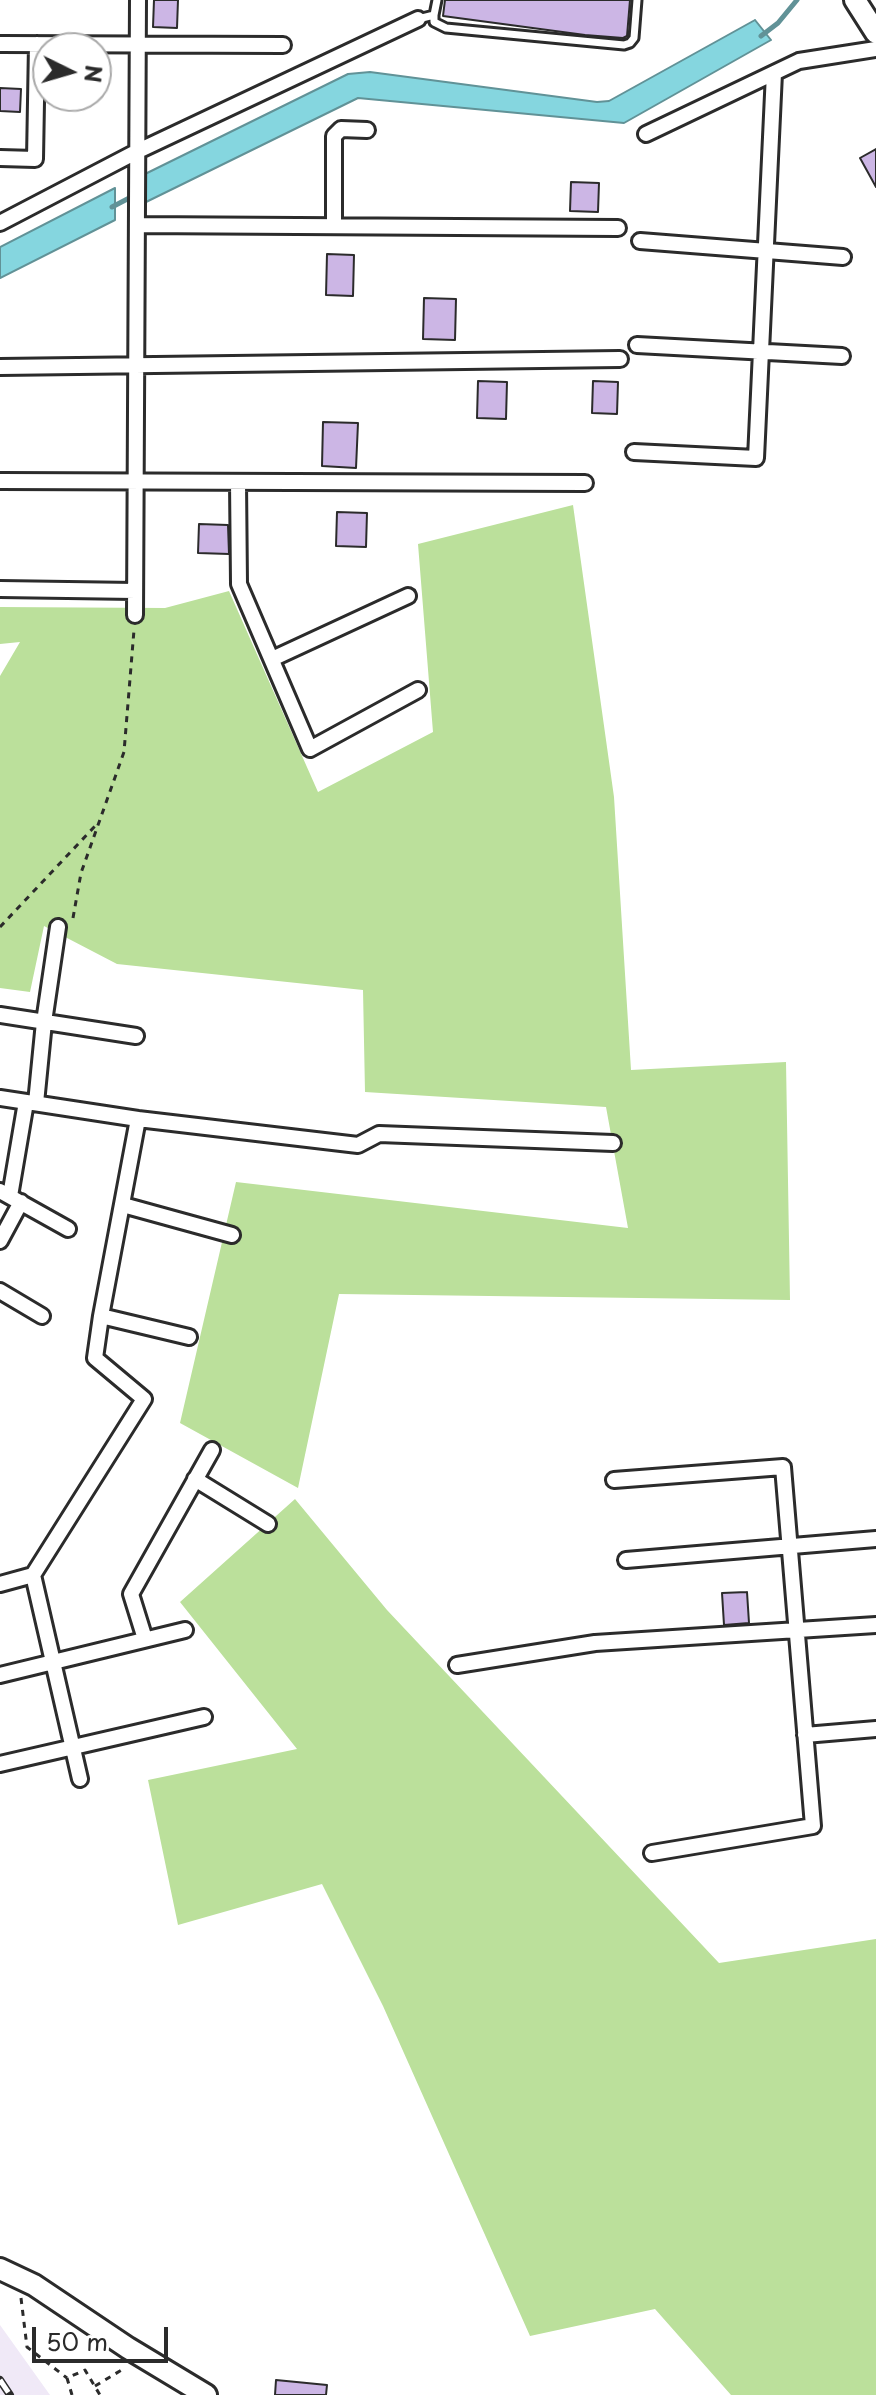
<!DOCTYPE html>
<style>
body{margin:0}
#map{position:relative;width:876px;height:2395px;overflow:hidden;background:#fff;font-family:"Playpen Sans",sans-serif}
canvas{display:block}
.north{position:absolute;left:32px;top:32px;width:80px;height:80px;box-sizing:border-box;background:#fff;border:2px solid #aaa;border-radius:50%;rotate:95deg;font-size:22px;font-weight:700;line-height:32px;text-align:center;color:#2b2b2b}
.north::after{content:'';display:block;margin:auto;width:28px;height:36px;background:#2b2b2b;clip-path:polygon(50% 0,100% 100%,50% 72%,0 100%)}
.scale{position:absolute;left:32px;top:2327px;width:136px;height:36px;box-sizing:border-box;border:4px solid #2b2b2b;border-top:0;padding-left:10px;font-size:24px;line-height:28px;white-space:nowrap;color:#2b2b2b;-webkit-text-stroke:6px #fff;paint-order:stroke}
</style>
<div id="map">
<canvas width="876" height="2395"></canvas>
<div class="north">N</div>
<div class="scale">50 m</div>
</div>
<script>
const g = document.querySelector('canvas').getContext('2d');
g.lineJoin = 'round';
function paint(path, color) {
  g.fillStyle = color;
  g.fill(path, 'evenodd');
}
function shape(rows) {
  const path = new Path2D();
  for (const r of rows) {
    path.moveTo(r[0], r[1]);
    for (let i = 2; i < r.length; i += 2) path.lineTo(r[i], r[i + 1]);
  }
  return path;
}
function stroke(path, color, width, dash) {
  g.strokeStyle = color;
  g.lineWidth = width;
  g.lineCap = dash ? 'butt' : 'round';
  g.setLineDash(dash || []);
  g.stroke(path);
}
const built = shape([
 [0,2325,50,2395,0,2395]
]);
const green = shape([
 [573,505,614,797,631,1070,786,1062,790,1300,339,1294,298,1488,180,1423,236,1182,628,1228,606,1107,365,1092,363,990,117,964,44,926,30,992,0,988,0,676,20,642,0,644,0,607,165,608,229,591,318,792,433,732,418,544],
 [295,1499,387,1610,719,1963,876,1939,876,2395,731,2395,655,2309,530,2336,383,2006,322,1884,178,1925,148,1780,297,1749,180,1602]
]);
const water = shape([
 [755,20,771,40,624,123,358,98,142,204,141,176,348,74,370,72,597,102,609,101,755,20],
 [115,188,115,220,0,278,0,247,115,188]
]);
const stream = shape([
 [761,36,778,23,797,0],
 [112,207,135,195]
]);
const building = shape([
 [154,0,178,0,177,28,153,27,154,0],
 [445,0,630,0,627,36,623,38,585,35,443,16,445,0],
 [0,88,21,89,20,112,0,111,0,88],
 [876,149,876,187,860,158,876,149],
 [571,182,599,183,598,212,570,211,571,182],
 [327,254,354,255,353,296,326,295,327,254],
 [424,298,456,299,455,340,423,339,424,298],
 [478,381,507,382,506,419,477,418,478,381],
 [593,381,618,382,617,414,592,413,593,381],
 [323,422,358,423,356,468,322,466,323,422],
 [337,512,367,513,366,547,336,546,337,512],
 [199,524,228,525,229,554,198,553,199,524],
 [747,1592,749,1623,724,1625,722,1593,747,1592],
 [276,2380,327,2385,326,2395,275,2395,276,2380]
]);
const path = shape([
 [73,918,81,873,124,752,134,630],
 [0,927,96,825],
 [21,2298,27,2347,67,2378],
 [95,2386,125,2368],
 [72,2395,67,2378,85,2370,100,2395]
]);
const lane = shape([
 [434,15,434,22,446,28,624,45,630,43,634,38,637,0],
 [418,19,434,15,437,0]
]);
const street = shape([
 [0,44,283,45],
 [646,134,799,61,876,49],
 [0,158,35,159,37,44],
 [0,223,136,152,418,19],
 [137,225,618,228],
 [334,226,334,136,341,129,367,130],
 [640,241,843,257],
 [637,345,842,356],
 [0,367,620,359],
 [634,452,756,458,774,73],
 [0,481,585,483],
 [238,482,239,584,310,749,418,690],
 [0,589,135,591],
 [135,615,138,0],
 [272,659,408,596],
 [0,1015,136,1036],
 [0,1098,138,1119,358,1145,379,1134,613,1143],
 [36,1103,44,1022,58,927],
 [138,1119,101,1316,189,1337],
 [0,1191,68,1229],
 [10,1196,26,1102],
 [123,1205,232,1235],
 [0,1241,21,1202],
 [0,1291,42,1316],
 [195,1479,268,1524],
 [614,1480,783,1467,813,1826,652,1853],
 [626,1560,876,1539],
 [0,1584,33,1575],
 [145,1639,131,1594,212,1450],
 [457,1665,595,1643,876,1625],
 [0,1675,185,1630],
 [805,1735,876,1729],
 [0,1764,204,1717],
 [80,1779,33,1575,144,1399,95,1358,101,1316]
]);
const secondary = shape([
 [855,0,876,33],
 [0,2269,34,2285,128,2348,206,2395]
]);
const rail = shape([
 [0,2380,10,2395]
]);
paint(built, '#f0e9f7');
paint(green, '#bbe09b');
paint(water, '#85d6df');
stroke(water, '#619297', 2);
stroke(stream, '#619297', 5);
paint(building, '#ccb6e5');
stroke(building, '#2b2b2b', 2);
stroke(lane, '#2b2b2b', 13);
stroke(street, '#2b2b2b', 20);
stroke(secondary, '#2b2b2b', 26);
stroke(path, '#2b2b2b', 3, [6, 6]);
stroke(lane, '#fff', 7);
stroke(street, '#fff', 14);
stroke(secondary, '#fff', 20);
stroke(rail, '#2b2b2b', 8);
stroke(rail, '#fff', 5, [15]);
</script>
